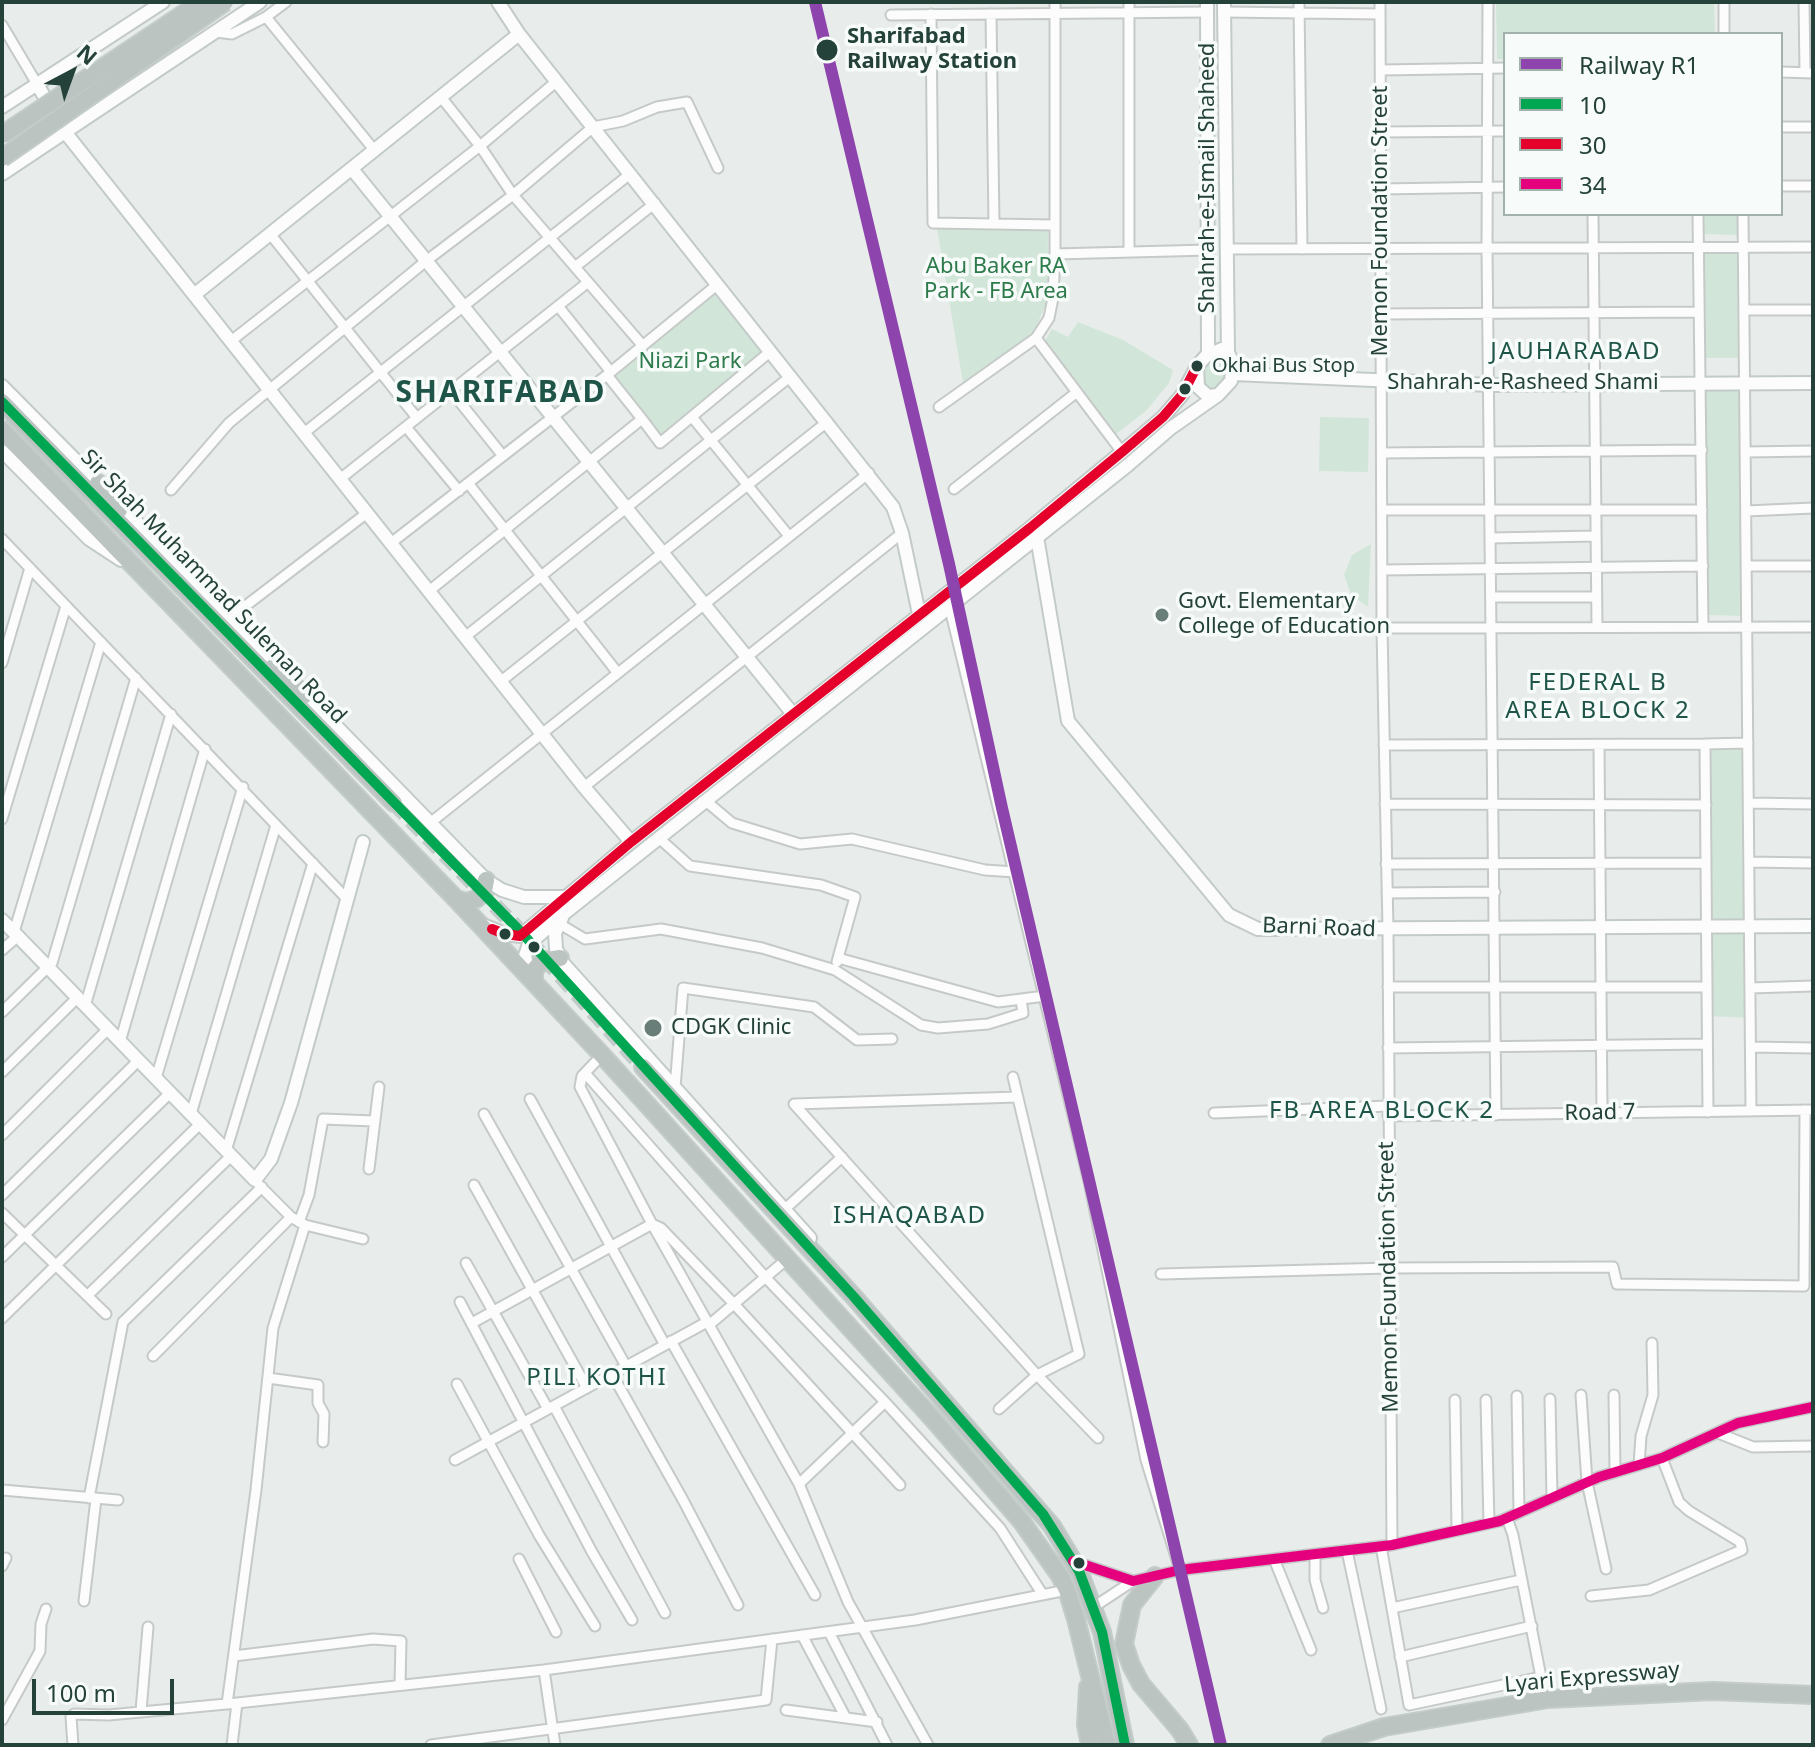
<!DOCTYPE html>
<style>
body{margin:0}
#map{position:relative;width:1815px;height:1747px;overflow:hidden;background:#e8edeb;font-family:"Noto Sans",sans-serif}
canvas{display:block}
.frame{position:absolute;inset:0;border:4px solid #24423a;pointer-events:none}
.legend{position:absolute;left:1503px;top:32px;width:280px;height:184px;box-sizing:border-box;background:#f7fbf9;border:2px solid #a3b1ad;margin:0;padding:10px 14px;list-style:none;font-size:24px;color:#24423a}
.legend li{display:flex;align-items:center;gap:16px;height:40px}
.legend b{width:40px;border:2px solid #a3b1ad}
.north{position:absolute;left:32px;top:32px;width:80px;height:80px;-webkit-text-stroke:6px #f7fbf9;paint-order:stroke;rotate:41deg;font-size:22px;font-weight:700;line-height:32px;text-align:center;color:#24423a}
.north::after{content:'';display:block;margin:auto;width:28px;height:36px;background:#24423a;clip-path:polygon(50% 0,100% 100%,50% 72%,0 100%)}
.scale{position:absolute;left:32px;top:1679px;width:142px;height:36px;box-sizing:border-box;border:4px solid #24423a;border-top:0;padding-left:10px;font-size:24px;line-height:28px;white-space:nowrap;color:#24423a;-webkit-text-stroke:6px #f7fbf9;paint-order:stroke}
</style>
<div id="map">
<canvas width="1815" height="1747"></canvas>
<div class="frame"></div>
<ul class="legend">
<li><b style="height:10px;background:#8e44ad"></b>Railway R1</li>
<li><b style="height:10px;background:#00a651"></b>10</li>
<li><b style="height:10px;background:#e4002b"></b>30</li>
<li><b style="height:10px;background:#e5007d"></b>34</li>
</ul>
<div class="north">N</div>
<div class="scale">100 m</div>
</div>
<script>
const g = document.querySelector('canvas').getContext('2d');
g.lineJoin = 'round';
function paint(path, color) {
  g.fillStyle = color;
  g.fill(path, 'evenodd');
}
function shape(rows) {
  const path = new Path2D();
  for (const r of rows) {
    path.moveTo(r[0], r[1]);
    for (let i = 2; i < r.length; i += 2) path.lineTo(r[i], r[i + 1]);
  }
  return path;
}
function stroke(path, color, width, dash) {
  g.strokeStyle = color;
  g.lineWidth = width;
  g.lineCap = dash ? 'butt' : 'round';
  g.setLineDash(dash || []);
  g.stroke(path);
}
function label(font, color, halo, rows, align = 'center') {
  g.font = font + ' "Noto Sans",sans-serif';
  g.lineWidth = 7;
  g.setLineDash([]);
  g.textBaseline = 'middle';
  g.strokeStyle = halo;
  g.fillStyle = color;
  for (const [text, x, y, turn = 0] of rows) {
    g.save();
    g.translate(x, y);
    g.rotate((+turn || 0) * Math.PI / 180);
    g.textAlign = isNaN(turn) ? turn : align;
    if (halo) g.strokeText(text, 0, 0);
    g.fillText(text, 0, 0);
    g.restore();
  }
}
const green = shape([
 [1496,2,1714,2,1715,34,1505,34,1505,59,1497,59],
 [1702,214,1739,214,1739,235,1702,234],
 [937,228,1048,231,1047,301,1032,337,963,383],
 [1703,254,1737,254,1738,358,1704,358],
 [717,283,771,351,660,443,607,375],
 [1078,322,1123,340,1173,370,1169,383,1146,411,1116,434,1044,342,1052,329,1068,337],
 [1221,356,1227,358,1230,370,1219,391,1203,391,1200,369,1207,359],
 [1704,386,1741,387,1744,616,1707,615],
 [1320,417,1369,418,1368,472,1319,471],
 [1371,544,1368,607,1351,595,1344,575,1352,555],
 [1748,743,1751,1018,1707,1016,1705,744]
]);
const highwayTunnel = shape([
 [394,803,521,932,643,1067]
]);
const street = shape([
 [1129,2,1129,251],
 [1299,2,1302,249],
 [1380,2,1382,628,1388,930,1392,1545],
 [1488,2,1487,249,1496,1115],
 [1724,2,1724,34],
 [1804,2,1805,72],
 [1224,12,1380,14],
 [931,14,933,223,1054,225],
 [991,14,994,224],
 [891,15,1207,12],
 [266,17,375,151],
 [2,25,37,84],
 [216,32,232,34,266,17,286,2],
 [1381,70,1505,68],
 [1781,72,1813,73],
 [441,97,480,146,513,195,575,267],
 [1781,127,1813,127],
 [1381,132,1505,131],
 [1781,186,1813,186],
 [1380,189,1505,187],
 [1593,214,1597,627],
 [1698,214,1703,627],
 [1743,214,1751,1111],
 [271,235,417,418],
 [1226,249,1813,247],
 [1055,254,1209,250],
 [558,306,611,372],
 [1744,310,1813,310],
 [1380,314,1699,312],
 [1036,338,1122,452],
 [231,341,480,146,557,81],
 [643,346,575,267,655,203],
 [451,391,503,456],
 [939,407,1036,338,1049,318,1053,298,1055,254,1055,2],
 [692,417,789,536],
 [642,419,660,443,771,351],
 [406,427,459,491],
 [304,433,630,174],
 [1745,452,1813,451],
 [1382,453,1702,450],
 [340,479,587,283],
 [468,483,617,672],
 [954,489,1077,392],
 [171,490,229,423,426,261,513,195,593,127,623,121,657,107,687,102,718,168],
 [1382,510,1702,510],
 [1746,511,1813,508],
 [1491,538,1596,536],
 [2,539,347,899],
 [391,543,607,375,718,284],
 [1746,566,1813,566],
 [1382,570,1703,566],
 [429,591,642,419,607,375],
 [1492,597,1596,597],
 [949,605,1089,1182,1146,1460,1180,1570],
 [231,617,367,513],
 [1382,628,1813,627],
 [465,637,791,376],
 [2,663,30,568],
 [500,682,827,422],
 [1384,745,1705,744],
 [1599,745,1602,1113],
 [584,787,902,533],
 [707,802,732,823,800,844,852,839,985,870,1015,872],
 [1749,803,1813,804],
 [1385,804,1706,805],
 [2,819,66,606],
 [430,823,869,473],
 [660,839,690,866,821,885,855,897,838,958],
 [1749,862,1813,863],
 [1386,864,1706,863],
 [1387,893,1495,892],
 [558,923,585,939,661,929,762,948,835,970,921,1025,938,1028,988,1024,1023,1013,1021,999],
 [14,932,101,642],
 [2,950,18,936],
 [837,962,838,958,998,1002,1045,996],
 [1388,987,1707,987],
 [1750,988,1813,986],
 [85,1006,171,714],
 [2,1012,52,963,136,678],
 [120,1042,205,749],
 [1751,1047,1813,1048],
 [1388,1048,1707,1044],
 [602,1055,582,1076,580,1087,652,1224,799,1484,848,1602,928,1745],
 [2,1072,77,998],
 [585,1073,766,1278,885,1402,1000,1528,1043,1595],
 [156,1078,243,787],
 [675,1088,683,988,814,1007,857,1040,892,1039],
 [530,1099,665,1345],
 [794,1104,1037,1375,1098,1438],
 [794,1104,1018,1097],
 [1708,1112,1705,744,1748,743],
 [1214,1113,1388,1106],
 [191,1114,276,825],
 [484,1114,626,1366],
 [1388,1116,1813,1110],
 [2,1135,108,1029],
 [226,1151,313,863],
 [369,1169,379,1087],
 [259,1185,291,1217,305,1225,363,1239],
 [474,1185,587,1388],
 [2,1195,139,1060],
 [785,1209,842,1157],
 [2,1213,106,1314],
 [299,1222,309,1195,323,1119,374,1121],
 [2,1257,170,1093],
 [466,1263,548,1409],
 [1161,1274,1389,1268,1613,1267,1617,1284,1804,1286,1805,1110],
 [88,1295,231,1156],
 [460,1302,592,1552,632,1620],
 [2,1318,200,1124],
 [472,1323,652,1224,661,1228,735,1305,900,1485],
 [709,1325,787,1259],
 [671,1341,815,1595],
 [153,1356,291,1217],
 [612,1374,683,1500,738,1605],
 [268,1378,318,1385,318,1403,324,1414,323,1442],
 [457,1384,539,1535,595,1626],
 [1581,1395,1587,1482,1606,1569],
 [1614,1395,1615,1472],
 [1517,1396,1519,1512],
 [1550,1399,1552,1498],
 [1455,1400,1457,1529],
 [1486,1400,1489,1523],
 [554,1406,665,1613],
 [999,1409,1037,1375,1079,1354,1013,1077],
 [1718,1433,1753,1447,1813,1446],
 [455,1460,707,1322],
 [1639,1465,1641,1436,1653,1395,1652,1343],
 [799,1484,885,1402],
 [2,1490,118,1500],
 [89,1498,123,1322,262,1187],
 [1381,1546,1409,1705,1541,1677,1513,1535,1507,1518],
 [1347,1551,1381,1709],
 [1315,1555,1315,1580,1323,1608],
 [519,1559,556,1632],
 [1274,1559,1311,1650],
 [1076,1562,1133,1581,1180,1570,1392,1545,1500,1521,1599,1477,1662,1458,1738,1423,1813,1407],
 [2,1566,6,1558],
 [1591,1596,1649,1590,1742,1550,1740,1542,1689,1511,1679,1502,1662,1458],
 [84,1601,96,1499],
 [1092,1608,1133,1581],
 [1392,1608,1521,1580],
 [829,1632,887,1745],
 [802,1635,846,1718],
 [234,1656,373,1639,401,1641,400,1685],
 [1400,1657,1532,1626],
 [544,1670,555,1745],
 [227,1704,256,1490,273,1328,305,1225],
 [786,1710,877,1722],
 [141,1711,148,1627],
 [2,1720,40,1651,41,1624,46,1609],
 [73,1745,71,1717,74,1714,109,1715,237,1703,544,1670,915,1620,1067,1590],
 [232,1745,237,1703],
 [431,1745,766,1700,772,1639]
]);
const secondary = shape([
 [498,2,519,34,893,507,902,533,919,614],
 [1207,2,1208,354],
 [1224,2,1228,353],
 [37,84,65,132,584,787,631,842],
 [2,107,163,2],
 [352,169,793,714],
 [2,174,260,2],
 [194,295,519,34],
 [1222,349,1228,353,1233,363,1231,381,1218,395,1208,396,1198,387,1197,366,1207,355,1222,349],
 [1233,374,1490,385,1813,383],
 [2,386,104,489],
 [2,451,89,539,121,560],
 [117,502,281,669],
 [1030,528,1037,537,1068,721,1229,915,1258,929,1813,926],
 [302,691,486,880,502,890,524,897,566,897],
 [562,918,555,933,556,949,563,963,810,1238],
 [2,920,255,1180,271,1159,291,1103,363,842],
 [483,925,505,934,520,936,631,842,1030,528,1122,452,1163,417,1182,395,1197,366],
 [530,978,525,956,529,944,566,912,1128,465,1171,428,1218,395]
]);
const highway = shape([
 [2,402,394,803],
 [2,430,456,899,602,1055,932,1418,1022,1522,1060,1576,1067,1590,1076,1619,1107,1745],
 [98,483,119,510],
 [273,667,305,695],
 [456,899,466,902,476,899,484,891,486,880],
 [534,982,534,970,542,961,560,958],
 [643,1067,854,1297,1052,1526,1079,1571,1102,1632,1125,1745],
 [1155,1576,1132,1605,1124,1644,1131,1665,1141,1684,1180,1730,1189,1745],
 [1088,1687,1086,1725,1090,1745],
 [1330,1745,1384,1727,1548,1699,1713,1691,1813,1695]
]);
const highwayBridge = shape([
 [2,135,201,2],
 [2,158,225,2]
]);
const bus1 = shape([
 [2,402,521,932,854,1297,1043,1514,1079,1571,1102,1632,1125,1745]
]);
const bus2 = shape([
 [492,929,505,934,520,936,631,842,1030,528,1122,452,1163,417,1182,395,1197,366]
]);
const bus3 = shape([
 [1073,1561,1133,1581,1180,1570,1392,1545,1500,1521,1599,1477,1662,1458,1738,1423,1813,1407]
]);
const rail1 = shape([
 [815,2,949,564,1002,808,1221,1745]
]);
const markers = [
 [827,50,12,"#24423a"],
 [1197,366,7,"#24423a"],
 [1185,389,7,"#24423a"],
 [1162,615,8,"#697e78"],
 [505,934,7,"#24423a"],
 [534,947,7,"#24423a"],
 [653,1028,10,"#697e78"],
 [1079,1563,7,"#24423a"]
];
const busNames = [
 ["Okhai Bus Stop",1212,366]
];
const stopNames = [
 ["Sharifabad",847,37],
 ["Railway Station",847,62]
];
const streetNames = [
 ["Shahrah-e-Ismail Shaheed",1208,178,-90],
 ["Memon Foundation Street",1381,221,-90],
 ["Shahrah-e-Rasheed Shami",1523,383],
 ["Sir Shah Muhammad Suleman Road",213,587,46],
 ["Barni Road",1319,928,2],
 ["Road 7",1600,1113,-1],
 ["Memon Foundation Street",1389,1277,-91],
 ["Lyari Expressway",1592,1678,-5]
];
const parkNames = [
 ["Abu Baker RA",996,267],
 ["Park - FB Area",996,292],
 ["Niazi Park",690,362]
];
const poiNames = [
 ["Govt. Elementary",1178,602],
 ["College of Education",1178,627],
 ["CDGK Clinic",671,1028]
];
const neighbourhoodNames = [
 ["JAUHARABAD",1576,352],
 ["FEDERAL B",1598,683],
 ["AREA BLOCK 2",1598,711],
 ["FB AREA BLOCK 2",1382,1111],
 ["ISHAQABAD",910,1216],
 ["PILI KOTHI",597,1378]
];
const districtNames = [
 ["SHARIFABAD",501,393]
];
paint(green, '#d1e6d8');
stroke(highwayTunnel, '#c1cbc8', 16, [16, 8]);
stroke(street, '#c5cac8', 13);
stroke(secondary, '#c3cbc8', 16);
stroke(highway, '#c3ccc9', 20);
stroke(street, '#fcfcfc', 9);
stroke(secondary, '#fcfcfc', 12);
stroke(highway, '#bcc4c2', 16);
stroke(highwayBridge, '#c3ccc9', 20, []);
stroke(highwayBridge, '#bcc4c2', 16);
stroke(bus1, '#00a651', 10);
stroke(bus2, '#e4002b', 10);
stroke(bus3, '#e5007d', 10);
stroke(rail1, '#8e44ad', 12);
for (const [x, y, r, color] of markers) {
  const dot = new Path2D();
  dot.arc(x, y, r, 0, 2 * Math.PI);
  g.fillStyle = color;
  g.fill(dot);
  stroke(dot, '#f7fbf9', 3);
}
label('20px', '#24423a', '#f7fbf9', busNames, 'left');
label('bold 22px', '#24423a', '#f7fbf9', stopNames, 'left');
label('22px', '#24423a', '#f7fbf9', streetNames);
label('22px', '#2d7a4b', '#f7fbf9', parkNames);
label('22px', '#24423a', '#f7fbf9', poiNames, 'left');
g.letterSpacing = '2px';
label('24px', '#1f5548', '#f7fbf9', neighbourhoodNames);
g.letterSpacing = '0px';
g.letterSpacing = '2px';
label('bold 30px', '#1f5548', '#f7fbf9', districtNames);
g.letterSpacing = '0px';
</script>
